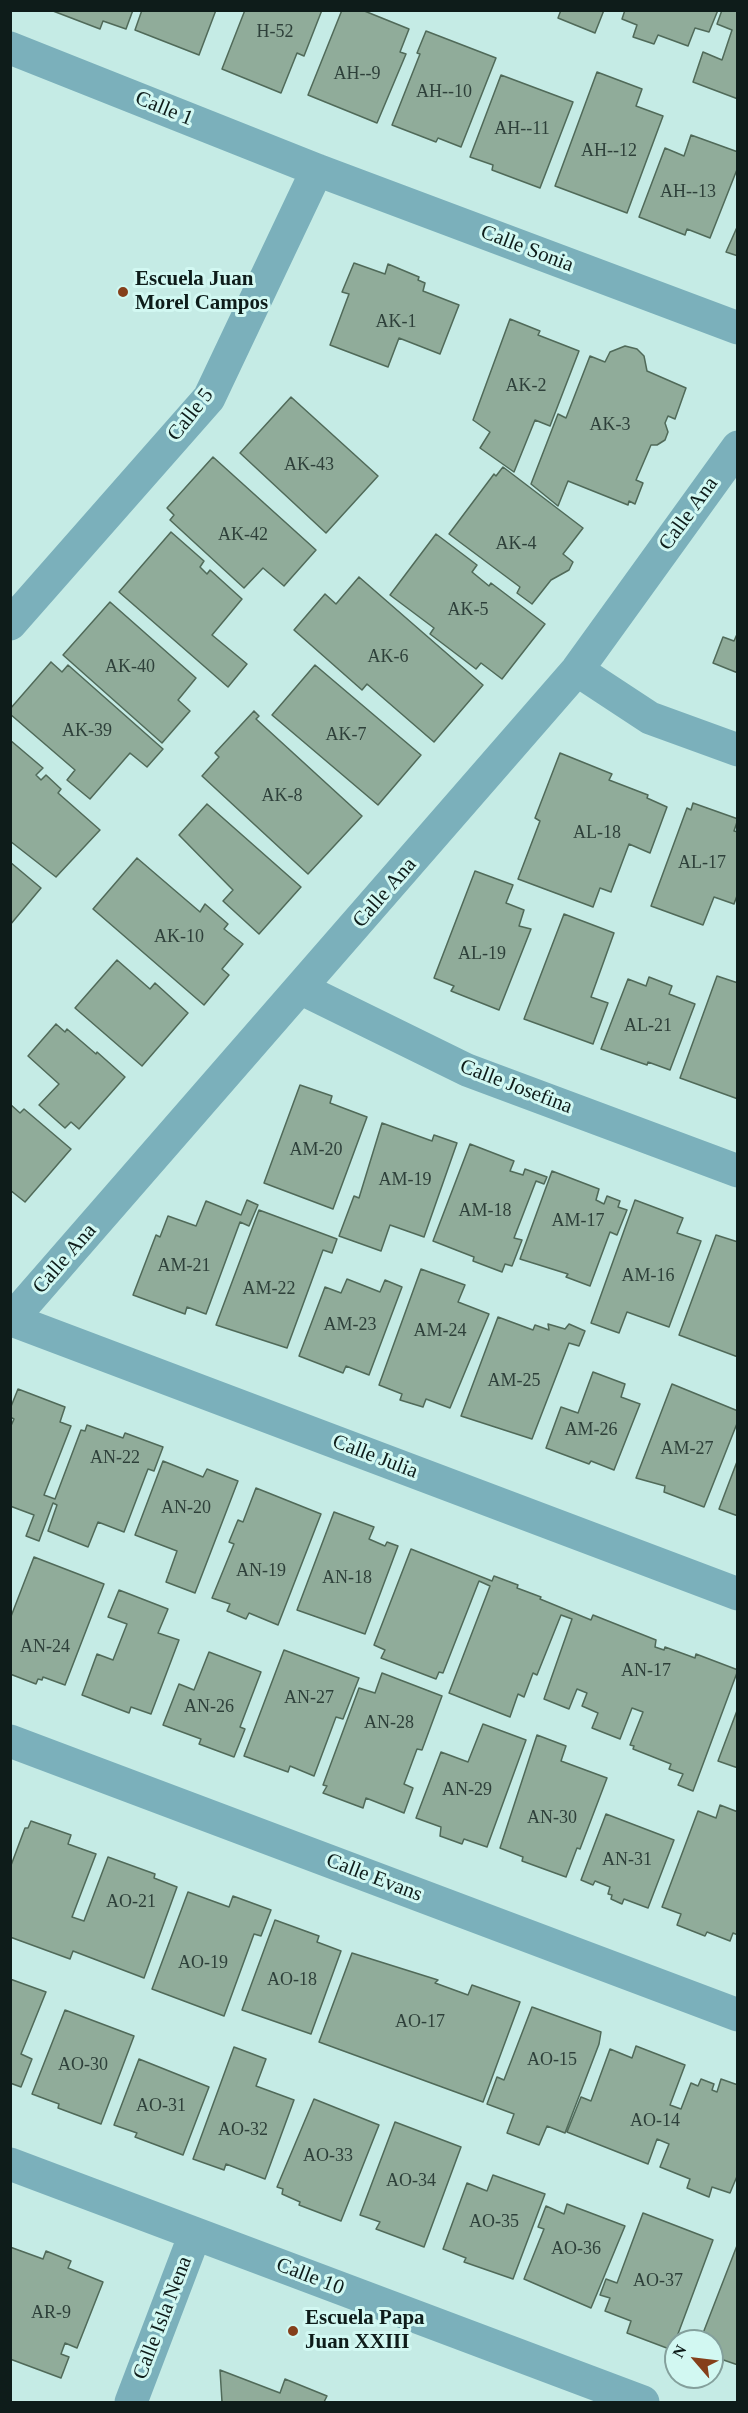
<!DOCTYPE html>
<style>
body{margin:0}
#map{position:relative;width:748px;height:2413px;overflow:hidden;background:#c5ebe5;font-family:Georgia,serif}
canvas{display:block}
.frame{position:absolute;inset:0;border:12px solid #0e1c1a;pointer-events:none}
.north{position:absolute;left:664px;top:2329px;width:60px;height:60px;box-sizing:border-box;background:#d2f8f2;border:2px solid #84a09c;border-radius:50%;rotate:298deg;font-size:16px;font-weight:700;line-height:24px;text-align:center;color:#0e1c1a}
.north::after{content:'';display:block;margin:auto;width:21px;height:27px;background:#853f1a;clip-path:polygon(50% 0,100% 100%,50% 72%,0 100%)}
</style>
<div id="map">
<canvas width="748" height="2413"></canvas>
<div class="frame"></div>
<div class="north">N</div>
</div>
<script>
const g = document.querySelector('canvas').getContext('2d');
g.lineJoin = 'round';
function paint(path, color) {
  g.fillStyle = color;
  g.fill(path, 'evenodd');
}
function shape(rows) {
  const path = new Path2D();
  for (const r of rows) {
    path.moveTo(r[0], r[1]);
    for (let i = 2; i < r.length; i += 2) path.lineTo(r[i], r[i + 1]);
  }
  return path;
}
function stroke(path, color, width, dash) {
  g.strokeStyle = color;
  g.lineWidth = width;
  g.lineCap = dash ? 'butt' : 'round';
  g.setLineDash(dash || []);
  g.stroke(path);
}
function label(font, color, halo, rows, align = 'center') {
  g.font = font + ' Georgia,serif';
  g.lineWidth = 6;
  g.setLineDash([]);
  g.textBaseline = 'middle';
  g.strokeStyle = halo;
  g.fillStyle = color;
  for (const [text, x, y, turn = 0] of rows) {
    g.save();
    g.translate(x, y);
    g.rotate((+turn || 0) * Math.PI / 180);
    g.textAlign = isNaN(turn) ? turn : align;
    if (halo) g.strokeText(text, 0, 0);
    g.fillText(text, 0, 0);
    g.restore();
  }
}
const building = shape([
 [133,10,126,29,103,21,100,29,53,11,133,10],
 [142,10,216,10,199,55,135,30,142,10],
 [245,10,322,10,304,56,297,53,281,93,222,69,245,10],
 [342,10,362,10,409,29,400,52,406,54,377,123,308,95,342,10],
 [561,10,604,10,595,33,558,18,561,10],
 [625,10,718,10,709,32,695,28,688,46,658,35,654,44,633,37,637,25,622,19,625,10],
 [722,10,738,10,738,99,693,82,703,52,722,60,732,30,717,24,722,10],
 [426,31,496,58,461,147,438,138,436,142,392,125,420,54,417,53,426,31],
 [597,72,642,89,636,106,663,116,627,213,555,186,597,72],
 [501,75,573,102,540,188,492,170,493,165,470,157,501,75],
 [691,135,738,152,738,167,710,238,687,229,685,235,639,217,665,148,684,156,691,135],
 [738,225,738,256,726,252,738,225],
 [354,263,385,274,388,264,419,277,418,280,425,283,423,291,459,305,440,354,399,338,388,367,330,345,349,294,342,292,354,263],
 [510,319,540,331,538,335,579,351,550,426,535,420,514,472,480,448,490,432,473,420,510,319],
 [625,346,637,349,644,356,647,371,686,388,675,419,668,416,665,423,668,432,665,440,657,445,651,445,636,480,643,483,635,504,629,501,628,505,568,481,558,506,531,484,558,414,566,418,590,356,605,362,610,352,625,346],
 [291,397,378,476,326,533,240,453,291,397],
 [213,457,316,550,284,586,263,568,244,588,170,520,174,515,167,508,213,457],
 [503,467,583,528,563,554,573,562,569,570,551,580,532,604,517,593,520,587,449,534,494,474,496,476,503,467],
 [171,532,204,561,200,567,207,574,210,570,242,599,212,635,247,664,228,687,119,592,171,532],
 [436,534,477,565,472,572,489,586,491,583,545,624,502,679,481,663,476,669,430,634,434,628,390,595,436,534],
 [359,577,483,685,434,742,367,684,362,690,294,630,325,594,336,604,359,577],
 [110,602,196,678,178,700,190,711,162,743,63,655,110,602],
 [738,632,738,673,713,663,723,637,734,641,738,632],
 [51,662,62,672,68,665,163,749,147,767,130,753,90,799,67,780,75,770,10,714,10,709,51,662],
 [315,665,421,755,378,805,272,715,315,665],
 [254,711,259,716,256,719,362,816,308,874,202,776,219,757,215,753,254,711],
 [10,740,43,768,36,775,41,780,46,775,61,789,58,793,100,830,56,877,10,841,10,740],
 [560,753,612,774,609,780,648,795,647,798,667,807,650,853,629,844,611,892,600,888,593,907,518,879,540,821,535,818,560,753],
 [693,803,738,819,734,831,738,832,738,893,734,904,714,897,703,925,651,906,687,808,691,810,693,803],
 [207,804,301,887,259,934,223,901,233,890,179,835,207,804],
 [137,858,200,912,205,904,228,924,224,929,243,944,222,969,229,975,204,1005,93,909,137,858],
 [10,862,41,888,10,925,10,862],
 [475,871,513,885,506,903,524,910,519,926,531,929,499,1010,451,991,454,986,434,978,475,871],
 [564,914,614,933,591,997,608,1003,593,1044,524,1019,564,914],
 [117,960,150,989,155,983,188,1013,142,1066,75,1008,117,960],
 [717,976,738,983,738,1099,680,1078,717,976],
 [649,977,672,986,669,994,695,1004,670,1070,648,1062,647,1065,601,1049,628,979,646,986,649,977],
 [56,1024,65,1032,67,1029,96,1054,97,1052,125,1077,79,1129,71,1122,65,1128,39,1105,59,1084,28,1056,56,1024],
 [300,1085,332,1096,330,1103,367,1117,333,1209,264,1183,300,1085],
 [10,1104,20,1113,24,1109,71,1149,25,1202,10,1190,10,1104],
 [382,1123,432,1141,434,1135,457,1143,424,1237,390,1225,381,1251,339,1236,354,1196,359,1198,382,1123],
 [470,1144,514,1161,510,1171,523,1175,525,1169,547,1177,544,1184,536,1181,514,1238,522,1240,512,1266,505,1264,502,1272,473,1261,474,1257,433,1241,470,1144],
 [552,1171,599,1189,596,1200,604,1204,607,1196,620,1201,618,1207,627,1210,617,1235,610,1232,590,1286,566,1277,568,1274,520,1259,552,1171],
 [247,1200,258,1205,249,1226,240,1222,206,1314,187,1307,185,1314,133,1295,156,1235,160,1237,168,1216,196,1226,206,1201,241,1215,247,1200],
 [635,1200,683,1218,677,1233,701,1241,669,1327,627,1312,619,1333,591,1323,635,1200],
 [259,1210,337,1239,332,1253,323,1250,287,1348,216,1325,259,1210],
 [716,1235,738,1242,738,1357,679,1335,716,1235],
 [421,1269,465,1285,458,1302,489,1314,450,1408,426,1399,423,1407,400,1400,402,1394,379,1385,421,1269],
 [347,1279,380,1292,385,1280,402,1287,369,1375,346,1366,343,1373,299,1356,325,1287,341,1293,347,1279],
 [498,1317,533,1330,535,1325,549,1330,548,1324,565,1329,569,1324,585,1331,579,1346,569,1343,532,1439,461,1416,498,1317],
 [593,1372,625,1384,621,1397,640,1404,614,1470,591,1461,589,1464,546,1448,561,1407,578,1413,593,1372],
 [672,1384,738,1411,738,1421,704,1507,664,1492,665,1486,636,1478,672,1384],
 [18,1389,65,1407,60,1422,71,1426,44,1495,55,1499,81,1430,85,1431,87,1425,123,1438,125,1433,163,1447,154,1471,148,1469,124,1532,98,1522,88,1547,48,1531,57,1505,53,1503,39,1541,26,1536,34,1515,10,1506,10,1428,14,1419,10,1417,10,1409,18,1389],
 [738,1459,738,1516,719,1509,738,1459],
 [163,1461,203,1477,207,1469,238,1481,195,1593,166,1582,177,1551,135,1535,163,1461],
 [256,1488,321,1514,278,1625,249,1613,246,1619,227,1611,230,1604,212,1598,234,1544,229,1542,238,1520,243,1522,256,1488],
 [334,1512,374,1527,369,1539,385,1546,387,1542,398,1546,365,1634,297,1610,334,1512],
 [411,1549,492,1581,494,1576,518,1585,517,1588,541,1597,540,1599,591,1620,593,1615,656,1640,655,1647,664,1650,665,1647,695,1658,696,1654,738,1670,693,1791,678,1785,683,1774,669,1769,671,1764,633,1749,634,1746,630,1745,643,1712,632,1708,620,1739,592,1728,598,1713,582,1706,587,1693,577,1689,569,1709,544,1699,572,1619,561,1615,537,1675,533,1673,524,1697,518,1694,510,1717,449,1693,490,1586,479,1581,443,1673,439,1672,436,1679,381,1658,385,1650,374,1645,411,1549],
 [34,1557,104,1584,65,1685,43,1677,42,1680,38,1679,36,1684,10,1674,10,1619,34,1557],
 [119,1590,168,1609,158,1633,179,1640,151,1714,131,1707,129,1713,82,1695,97,1654,113,1660,127,1624,108,1617,119,1590],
 [284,1650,359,1678,343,1719,336,1717,314,1776,290,1766,288,1772,244,1756,284,1650],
 [209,1652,261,1672,240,1727,245,1729,234,1757,199,1744,201,1739,163,1725,179,1684,194,1690,209,1652],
 [382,1673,442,1696,422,1750,417,1749,404,1784,413,1788,404,1813,366,1798,363,1808,323,1793,327,1786,323,1785,359,1688,375,1693,382,1673],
 [738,1708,738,1768,718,1761,738,1708],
 [483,1724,526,1740,487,1847,464,1839,462,1844,440,1836,441,1827,416,1818,441,1752,468,1762,483,1724],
 [537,1735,566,1746,561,1761,607,1778,580,1849,577,1848,566,1877,522,1861,523,1857,500,1848,537,1735],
 [720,1805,738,1812,738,1935,733,1933,730,1941,707,1932,705,1936,677,1925,681,1914,662,1907,698,1811,716,1818,720,1805],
 [606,1814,674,1840,648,1908,624,1899,622,1904,611,1899,612,1895,608,1894,610,1887,595,1881,593,1885,581,1880,606,1814],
 [31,1821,71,1835,68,1844,96,1854,72,1917,84,1921,108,1857,155,1874,154,1878,177,1887,144,1978,73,1951,70,1959,10,1937,10,1868,25,1828,28,1828,31,1821],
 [188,1892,229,1907,233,1896,271,1910,261,1936,254,1934,224,2016,152,1989,188,1892],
 [275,1920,319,1936,317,1942,341,1951,311,2034,242,2010,275,1920],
 [352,1953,438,1980,435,1983,468,1995,472,1985,520,2002,483,2102,319,2042,352,1953],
 [10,1979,46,1992,21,2054,32,2059,21,2087,10,2083,10,1979],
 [532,2007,601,2032,599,2044,565,2133,547,2126,539,2145,507,2133,514,2114,487,2104,497,2077,504,2080,532,2007],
 [65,2010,134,2036,101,2124,58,2108,59,2104,32,2094,65,2010],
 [636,2046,685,2065,670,2105,681,2109,691,2083,698,2086,701,2079,714,2084,712,2090,717,2092,721,2079,738,2085,738,2174,730,2193,712,2187,709,2197,687,2188,690,2179,660,2167,669,2144,657,2139,648,2164,567,2132,581,2097,591,2101,610,2049,632,2058,636,2046],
 [234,2047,266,2059,256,2086,294,2100,265,2179,226,2164,224,2170,193,2159,234,2047],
 [139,2059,209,2087,183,2155,135,2137,137,2133,114,2125,139,2059],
 [314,2099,379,2125,341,2221,299,2205,300,2202,282,2194,283,2189,277,2187,314,2099],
 [395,2122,461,2147,424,2247,376,2229,380,2222,360,2215,395,2122],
 [493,2175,545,2194,513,2279,464,2262,466,2258,443,2249,467,2183,487,2191,493,2175],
 [567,2204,625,2226,591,2308,524,2279,544,2229,538,2227,546,2206,564,2214,567,2204],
 [643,2213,713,2240,672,2350,627,2333,631,2321,605,2311,610,2298,600,2295,606,2279,617,2283,643,2213],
 [738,2243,738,2365,712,2356,712,2341,700,2341,738,2243],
 [10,2247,43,2259,46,2251,71,2261,68,2268,103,2282,77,2348,65,2343,61,2354,69,2357,61,2378,10,2359,10,2247],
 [220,2370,280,2393,285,2379,327,2396,324,2402,222,2402,220,2370]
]);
const street = shape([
 [10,48,317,170,738,328],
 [10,624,209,398,317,170],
 [577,670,650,718,738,750],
 [302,989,467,1070,738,1171],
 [12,1320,738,1594],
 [10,1321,577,670,738,447],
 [10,1741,738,2015],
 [10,2164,643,2402],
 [131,2402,195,2234]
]);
const markers = [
 [123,292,6,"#853f1a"],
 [293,2331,6,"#853f1a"]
];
const numberNames = [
 ["H-52",275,32],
 ["AH--9",357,74],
 ["AH--10",444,92],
 ["AH--11",522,129],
 ["AH--12",609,151],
 ["AH--13",688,192],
 ["AK-1",396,322],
 ["AK-2",526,386],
 ["AK-3",610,425],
 ["AK-43",309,465],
 ["AK-42",243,535],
 ["AK-4",516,544],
 ["AK-5",468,610],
 ["AK-6",388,657],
 ["AK-40",130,667],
 ["AK-39",87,731],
 ["AK-7",346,735],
 ["AK-8",282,796],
 ["AL-18",597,833],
 ["AL-17",702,863],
 ["AK-10",179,937],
 ["AL-19",482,954],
 ["AL-21",648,1026],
 ["AM-20",316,1150],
 ["AM-19",405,1180],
 ["AM-18",485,1211],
 ["AM-17",578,1221],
 ["AM-21",184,1266],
 ["AM-16",648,1276],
 ["AM-22",269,1289],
 ["AM-23",350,1325],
 ["AM-24",440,1331],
 ["AM-25",514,1381],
 ["AM-26",591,1430],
 ["AM-27",687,1449],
 ["AN-22",115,1458],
 ["AN-20",186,1508],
 ["AN-19",261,1571],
 ["AN-18",347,1578],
 ["AN-24",45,1647],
 ["AN-17",646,1671],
 ["AN-27",309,1698],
 ["AN-26",209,1707],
 ["AN-28",389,1723],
 ["AN-29",467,1790],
 ["AN-30",552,1818],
 ["AN-31",627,1860],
 ["AO-21",131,1902],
 ["AO-19",203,1963],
 ["AO-18",292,1980],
 ["AO-17",420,2022],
 ["AO-15",552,2060],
 ["AO-30",83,2065],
 ["AO-31",161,2106],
 ["AO-14",655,2121],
 ["AO-32",243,2130],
 ["AO-33",328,2156],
 ["AO-34",411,2181],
 ["AO-35",494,2222],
 ["AO-36",576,2249],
 ["AO-37",658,2281],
 ["AR-9",51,2313]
];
const streetNames = [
 ["Calle 1",164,109,22],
 ["Calle Sonia",527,249,21],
 ["Calle 5",191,415,-52],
 ["Calle Ana",689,514,-54],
 ["Calle Ana",385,893,-49],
 ["Calle Josefina",516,1087,21],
 ["Calle Ana",65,1259,-49],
 ["Calle Julia",375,1457,21],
 ["Calle Evans",374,1878,21],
 ["Calle 10",310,2277,21],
 ["Calle Isla Nena",163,2318,-69]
];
const poiNames = [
 ["Escuela Juan",135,280],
 ["Morel Campos",135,304],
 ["Escuela Papa",305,2319],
 ["Juan XXIII",305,2343]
];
paint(building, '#90ac9a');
stroke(building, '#506a59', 1.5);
stroke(street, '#7bb0bb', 33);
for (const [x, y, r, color] of markers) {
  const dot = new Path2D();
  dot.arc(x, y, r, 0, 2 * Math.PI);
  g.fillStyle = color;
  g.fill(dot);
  stroke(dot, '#d2f8f2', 2);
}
label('18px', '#2e403a', null, numberNames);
label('21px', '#0e1c1a', '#d2f8f2', streetNames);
label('bold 21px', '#0e1c1a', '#d2f8f2', poiNames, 'left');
</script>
